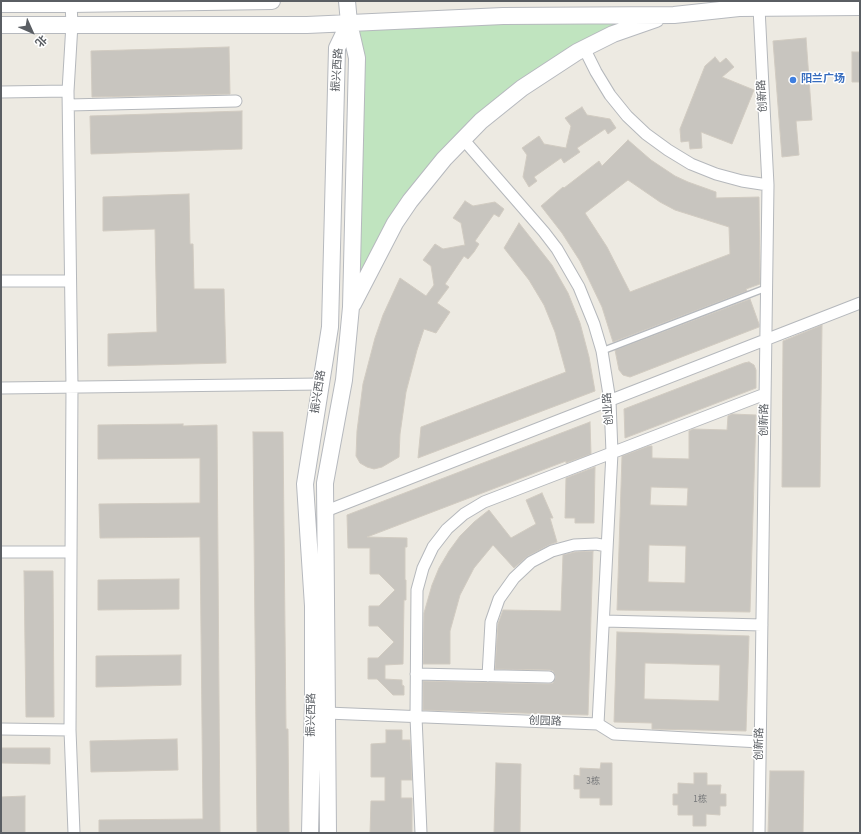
<!DOCTYPE html>
<meta charset="utf-8">
<style>
body{margin:0}
#map{position:relative;width:861px;height:834px;overflow:hidden;background:#edeae2;font-family:"Source Sans 3","Noto Sans SC",sans-serif}
canvas{display:block}
.frame{position:absolute;inset:0;border:2px solid #5a5e63;pointer-events:none}
.north{position:absolute;left:12px;top:12px;width:40px;height:40px;-webkit-text-stroke:3px #fff;paint-order:stroke;rotate:135deg;font-size:11px;font-weight:700;line-height:16px;text-align:center;color:#5a5e63}
.north::after{content:'';display:block;margin:auto;width:14px;height:18px;background:#5a5e63;clip-path:polygon(50% 0,100% 100%,50% 72%,0 100%)}
</style>
<div id="map">
<canvas width="861" height="834"></canvas>
<div class="frame"></div>
<div class="north">北</div>
</div>
<script>
const g = document.querySelector('canvas').getContext('2d');
g.lineJoin = 'round';
function paint(path, color) {
  g.fillStyle = color;
  g.fill(path, 'evenodd');
}
function shape(rows) {
  const path = new Path2D();
  for (const r of rows) {
    path.moveTo(r[0], r[1]);
    for (let i = 2; i < r.length; i += 2) path.lineTo(r[i], r[i + 1]);
  }
  return path;
}
function stroke(path, color, width, dash) {
  g.strokeStyle = color;
  g.lineWidth = width;
  g.lineCap = dash ? 'butt' : 'round';
  g.setLineDash(dash || []);
  g.stroke(path);
}
function label(font, color, halo, rows, align = 'center') {
  g.font = font + ' "Source Sans 3","Noto Sans SC",sans-serif';
  g.lineWidth = 3;
  g.setLineDash([]);
  g.textBaseline = 'middle';
  g.strokeStyle = halo;
  g.fillStyle = color;
  for (const [text, x, y, turn = 0] of rows) {
    g.save();
    g.translate(x, y);
    g.rotate((+turn || 0) * Math.PI / 180);
    g.textAlign = isNaN(turn) ? turn : align;
    if (halo) g.strokeText(text, 0, 0);
    g.fillText(text, 0, 0);
    g.restore();
  }
}
const green = shape([
 [674,15,584,48,444,159,351,307,352,23]
]);
const building = shape([
 [806,38,812,120,796,121,799,155,782,157,773,41,806,38],
 [229,47,230,94,92,97,91,51,229,47],
 [852,52,860,52,860,82,852,82,852,52],
 [715,57,720,63,726,58,734,67,722,77,754,90,732,144,701,132,702,148,690,149,689,141,681,142,680,129,705,66,715,57],
 [582,107,587,115,610,119,616,128,608,134,605,129,577,148,580,152,564,163,561,158,534,177,537,181,529,187,523,177,527,155,522,148,539,136,544,144,566,148,571,126,565,118,582,107],
 [242,111,242,149,91,154,90,116,242,111],
 [628,140,651,160,675,176,688,182,716,192,716,198,759,197,760,284,746,289,747,291,613,342,602,307,580,261,562,233,541,206,563,187,564,188,599,161,602,166,628,140],
 [628,180,660,202,675,210,729,227,730,254,630,292,607,247,585,213,628,180],
 [189,194,190,244,193,244,194,289,224,289,226,363,108,366,108,334,157,332,155,229,103,231,103,197,189,194],
 [465,201,473,206,495,202,504,209,499,217,494,214,475,241,479,244,474,252,468,259,464,256,445,284,449,287,437,303,450,312,436,333,424,329,417,350,406,392,400,434,399,457,382,467,374,469,367,467,360,463,356,456,357,431,363,384,375,338,383,315,400,278,426,296,434,285,431,266,423,260,435,244,443,249,465,245,461,223,453,218,465,201],
 [519,223,552,265,568,293,580,323,589,357,595,391,418,458,421,427,566,372,555,332,544,305,529,280,504,248,519,223],
 [750,299,759,324,759,327,630,377,623,375,619,370,615,350,750,299],
 [822,325,820,487,782,487,783,341,822,325],
 [749,362,754,365,756,370,756,388,625,438,624,409,744,363,749,362],
 [732,414,756,415,750,612,617,610,622,456,649,446,652,446,652,458,689,459,689,431,693,429,727,430,728,416,732,414],
 [651,487,688,488,687,506,650,505,651,487],
 [649,545,686,546,685,583,648,582,649,545],
 [590,422,591,454,566,463,566,461,367,537,407,538,407,547,405,547,405,580,406,580,406,600,404,600,403,664,385,665,385,679,402,680,402,685,404,686,404,695,393,695,377,679,368,679,368,658,378,658,394,642,378,626,369,626,369,606,379,606,395,590,379,574,370,574,370,548,348,548,347,515,590,422],
 [183,424,183,426,217,425,220,833,99,833,99,820,203,819,200,537,100,538,99,504,200,503,200,458,98,459,98,425,183,424],
 [253,432,283,432,286,729,288,729,289,833,257,833,253,432],
 [595,467,594,523,575,523,575,518,565,518,566,478,595,467],
 [542,493,553,518,550,518,557,542,549,545,528,556,514,568,493,545,474,568,460,595,450,631,450,664,423,664,424,613,432,585,439,568,449,551,460,536,474,522,489,510,511,538,536,524,526,500,542,493],
 [593,551,588,715,423,710,423,681,549,684,553,683,556,677,553,671,550,670,495,669,498,624,503,610,561,611,563,555,575,552,593,551],
 [24,571,53,571,54,717,26,717,24,571],
 [179,579,179,609,98,610,98,580,179,579],
 [617,632,749,636,746,731,652,729,652,723,614,722,617,632],
 [645,663,720,665,719,701,644,699,645,663],
 [181,655,181,685,96,687,96,656,181,655],
 [386,730,402,730,402,740,410,740,412,780,401,780,401,798,412,798,412,833,370,833,371,801,385,801,385,777,371,777,371,744,386,743,386,730],
 [177,739,178,770,91,772,90,741,177,739],
 [1,748,50,748,50,764,1,763,1,748],
 [496,763,521,764,520,833,494,833,496,763],
 [601,763,612,763,612,805,600,805,600,798,580,798,580,789,574,789,574,775,580,776,580,768,600,769,601,763],
 [770,771,804,771,803,833,768,833,770,771],
 [694,773,707,773,707,785,721,785,720,794,726,794,726,806,720,806,720,815,706,814,706,826,693,826,693,815,678,815,678,805,673,805,673,794,678,794,678,783,694,784,694,773],
 [25,796,25,833,1,833,1,797,25,796]
]);
const lane = shape([
 [602,351,766,288]
]);
const street = shape([
 [71,4,72,24,68,91,72,387,70,730,74,833],
 [759,8,768,185,759,833],
 [584,48,596,72,610,95,627,116,646,134,668,150,691,164,716,174,742,181,768,185],
 [1,92,68,91],
 [69,105,236,101],
 [463,139,544,232,557,249,579,287,594,324,602,351,610,401,612,453,598,724],
 [1,281,70,281],
 [1,388,321,384],
 [326,511,860,303],
 [1,552,71,552],
 [604,621,762,625],
 [416,674,549,677],
 [488,676,491,622,499,599,514,578,531,562,552,551,574,545,596,544,607,546],
 [327,713,598,724,614,734,760,742],
 [1,729,70,730],
 [421,833,416,717,417,590,423,568,433,547,447,529,464,514,484,502,765,394]
]);
const secondary = shape([
 [1,4,71,4,272,1],
 [1,25,307,25,503,16,674,15,739,8,860,7],
 [353,304,395,223,410,201,444,159,481,121,522,88,577,52,613,34,656,19],
 [310,833,313,701,313,606,305,484,330,327,337,48,349,23],
 [328,833,325,483,344,380,351,307,357,58,349,23,347,1]
]);
const markers = [
 [793,80,4,"#3f7fe0"]
];
const numberNames = [
 ["3栋",593,782],
 ["1栋",700,800]
];
const streetNames = [
 ["振兴西路",338,70,-86],
 ["创新路",763,96,-93],
 ["振兴西路",319,392,-81],
 ["创业路",609,409,-94],
 ["创新路",765,420,-89],
 ["振兴西路",312,715,-89],
 ["创园路",545,722,2],
 ["创新路",760,744,-89]
];
const shopNames = [
 ["阳兰广场",801,80]
];
paint(green, '#c0e4bf');
paint(building, '#c8c5bf');
stroke(building, '#d1cbc1', 1);
stroke(lane, '#b5b8bc', 8);
stroke(street, '#b5b8bc', 13);
stroke(secondary, '#b6b9be', 18);
stroke(lane, '#fff', 5.5);
stroke(street, '#fff', 11);
stroke(secondary, '#fff', 16);
for (const [x, y, r, color] of markers) {
  const dot = new Path2D();
  dot.arc(x, y, r, 0, 2 * Math.PI);
  g.fillStyle = color;
  g.fill(dot);
  stroke(dot, '#fff', 1.5);
}
label('9px', '#76787a', null, numberNames);
label('11px', '#5a5e63', '#fff', streetNames);
label('bold 11px', '#366cbe', '#fff', shopNames, 'left');
</script>
